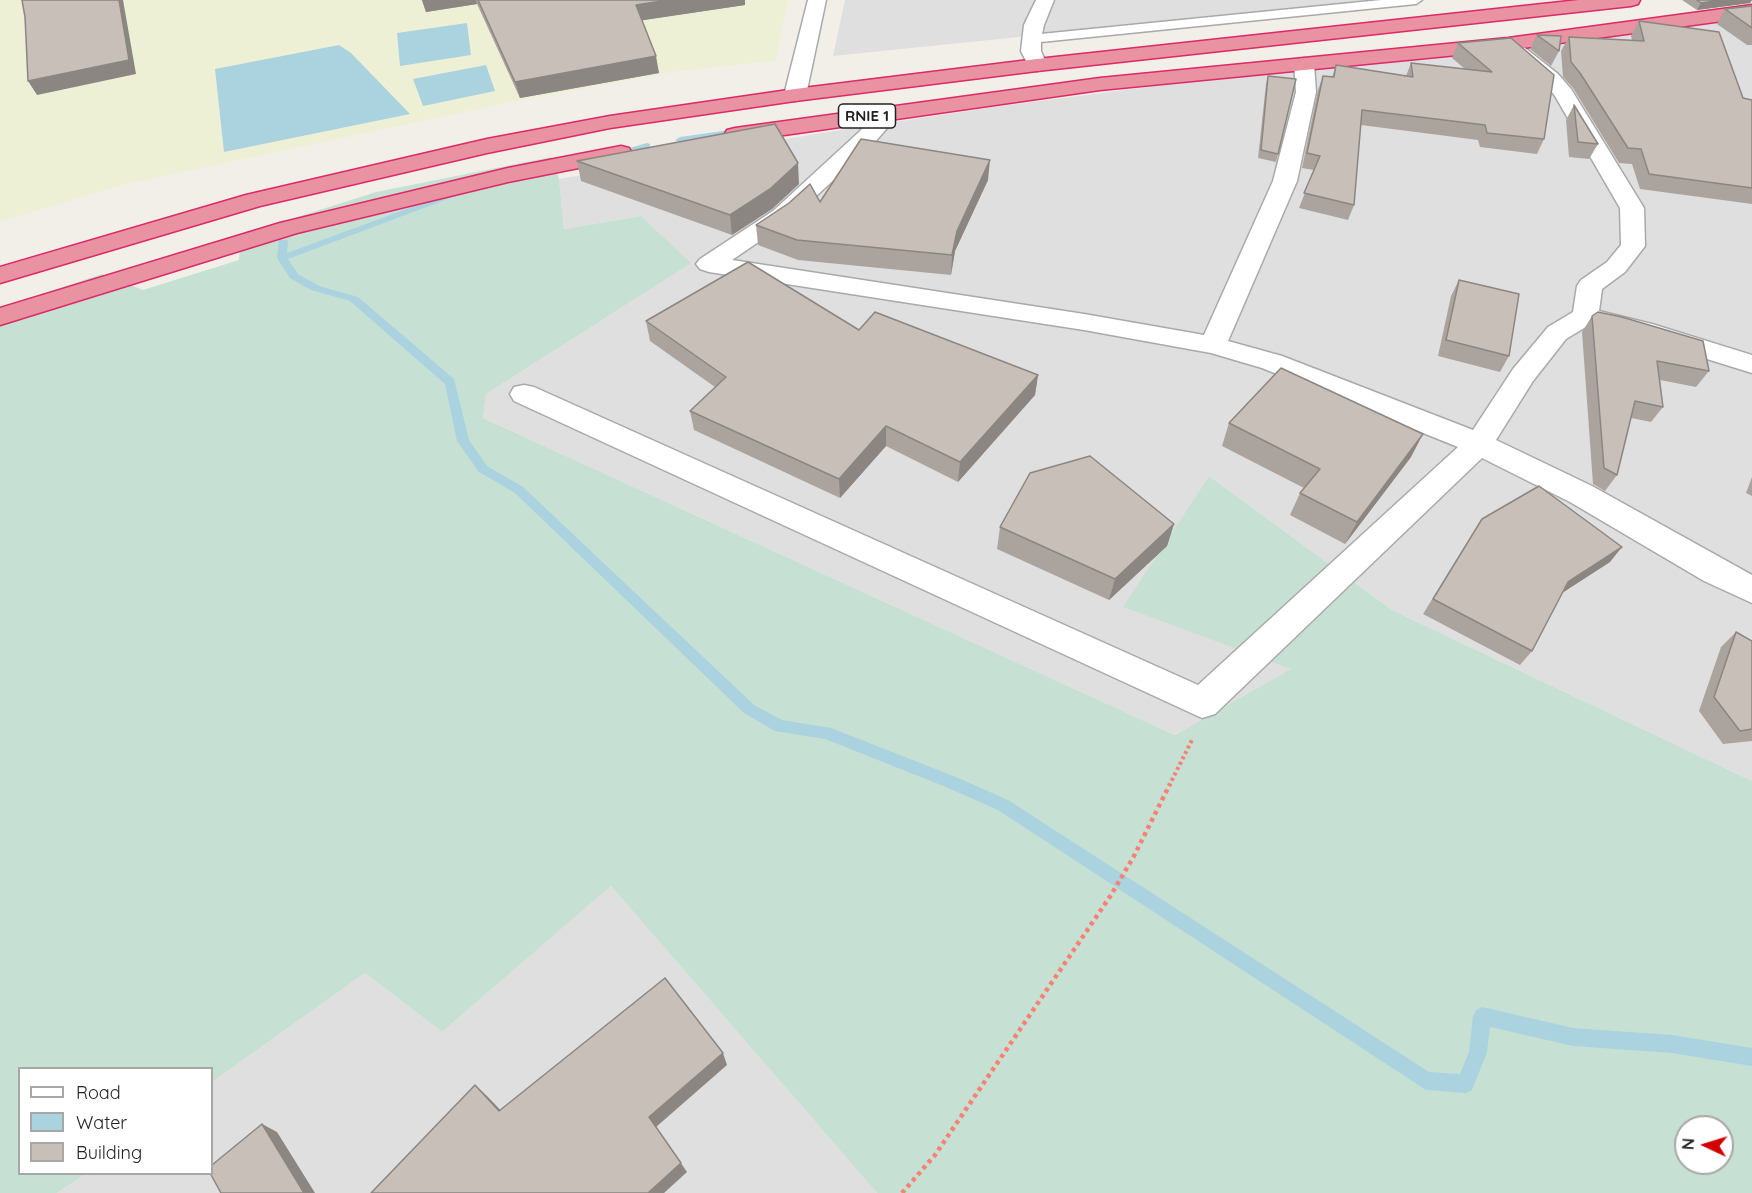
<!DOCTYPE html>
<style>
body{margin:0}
#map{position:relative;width:1752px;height:1193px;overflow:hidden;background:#f2efe9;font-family:Quicksand,sans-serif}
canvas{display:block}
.legend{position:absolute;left:18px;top:1067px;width:195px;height:108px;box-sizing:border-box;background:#fff;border:2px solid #a7a7a7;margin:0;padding:8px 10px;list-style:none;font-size:18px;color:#222}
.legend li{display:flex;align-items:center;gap:12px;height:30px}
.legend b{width:30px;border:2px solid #a7a7a7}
.north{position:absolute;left:1674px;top:1115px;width:60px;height:60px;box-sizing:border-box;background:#fff;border:2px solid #a7a7a7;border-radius:50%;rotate:274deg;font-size:16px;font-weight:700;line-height:24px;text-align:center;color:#222}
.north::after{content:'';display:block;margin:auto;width:21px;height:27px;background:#d40000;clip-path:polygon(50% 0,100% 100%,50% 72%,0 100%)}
</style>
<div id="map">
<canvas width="1752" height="1193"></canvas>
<ul class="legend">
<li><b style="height:8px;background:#fff"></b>Road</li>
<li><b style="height:16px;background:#aad3df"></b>Water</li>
<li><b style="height:16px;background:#c7bfb8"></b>Building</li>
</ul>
<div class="north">N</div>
</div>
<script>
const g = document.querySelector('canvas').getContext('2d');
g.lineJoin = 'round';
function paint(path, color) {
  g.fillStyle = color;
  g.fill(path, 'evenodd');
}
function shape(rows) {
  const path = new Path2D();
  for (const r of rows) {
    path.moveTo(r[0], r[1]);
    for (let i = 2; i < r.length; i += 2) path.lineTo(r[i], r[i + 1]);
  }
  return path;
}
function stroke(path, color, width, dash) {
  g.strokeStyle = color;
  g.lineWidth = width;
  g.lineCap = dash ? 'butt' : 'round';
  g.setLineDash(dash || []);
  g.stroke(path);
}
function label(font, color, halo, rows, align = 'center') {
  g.font = font + ' Quicksand,sans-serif';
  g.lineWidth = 4.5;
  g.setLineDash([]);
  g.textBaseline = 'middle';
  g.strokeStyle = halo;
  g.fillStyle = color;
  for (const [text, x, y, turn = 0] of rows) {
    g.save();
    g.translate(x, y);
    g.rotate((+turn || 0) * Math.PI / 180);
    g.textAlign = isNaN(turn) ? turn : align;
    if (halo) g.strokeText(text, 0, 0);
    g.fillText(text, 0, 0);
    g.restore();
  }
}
const residential = shape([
 [845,0,1382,0,833,56],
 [1752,9,1752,781,1392,610,1209,476,1124,607,1292,669,1175,735,483,418,486,394,690,263,641,216,564,229,559,179,815,134,1001,106],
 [611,886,877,1193,57,1193,85,1174,212,1174,212,1082,365,973,442,1032]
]);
const farmland = shape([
 [0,0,788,0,775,61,678,71,521,100,122,185,0,222]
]);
const wetland = shape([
 [551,157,559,179,564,229,641,216,691,263,486,394,483,418,1175,735,1291,669,1123,607,1209,476,1392,610,1752,781,1752,1193,877,1193,611,886,442,1032,365,973,212,1082,212,1068,20,1068,20,1174,85,1174,57,1193,0,1193,0,308,102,274,143,290,239,260,241,235,376,192],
 [1686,1127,1722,1127,1722,1163,1686,1163]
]);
const water = shape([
 [467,23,471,55,400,66,397,33],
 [339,45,351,53,410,114,224,152,215,69],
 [486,65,495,91,423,106,413,79]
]);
const stream = shape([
 [730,130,734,133,733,135,680,143,675,140,680,137,730,130],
 [647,143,650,144,650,148,614,157,609,154,647,143],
 [461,189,469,191,288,259,298,274,319,286,358,297,454,379,469,440,487,466,523,487,754,705,782,720,831,728,956,777,1008,800,1429,1072,1460,1074,1469,1052,1473,1016,1476,1010,1482,1007,1573,1028,1672,1035,1752,1048,1752,1066,1672,1053,1573,1046,1490,1027,1487,1052,1472,1090,1466,1093,1426,1090,998,810,946,787,825,739,775,731,744,713,515,493,479,472,457,441,445,384,350,301,311,290,290,278,277,258,279,240,287,240,288,242,287,253,461,189]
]);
const pathFar1 = shape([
 [1169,786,1192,740]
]);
const path = shape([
 [902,1193,935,1155,1111,895,1134,856,1170,784]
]);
const lane = shape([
 [1381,0,1422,0,1416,4,1031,43,1025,39,1031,35,1381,0]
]);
const street = shape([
 [808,0,826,0,806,95,802,99,795,101,788,99,784,95,808,0],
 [1036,0,1054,0,1044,25,1041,39,1041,51,1047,65,1044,69,1037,71,1030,69,1021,51,1024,25,1036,0],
 [1518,46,1525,48,1558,74,1571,89,1644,208,1645,246,1625,272,1602,289,1599,311,1652,324,1752,355,1752,373,1636,337,1589,325,1566,339,1533,381,1496,440,1592,486,1752,575,1752,603,1704,581,1570,502,1482,458,1215,714,1202,718,514,401,510,394,514,387,524,385,534,387,1198,685,1458,447,1262,368,1211,353,1084,330,709,272,700,269,696,264,700,259,773,211,859,132,881,108,889,107,897,108,900,113,875,142,789,221,732,260,1084,314,1204,335,1273,181,1296,92,1294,64,1297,60,1304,58,1311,60,1314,64,1316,92,1297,181,1228,341,1282,356,1473,430,1513,369,1548,327,1573,312,1577,286,1581,280,1607,262,1621,245,1620,208,1555,96,1544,82,1508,52,1511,48,1518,46]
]);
const highway = shape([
 [1579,0,1640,0,1638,4,1631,6,1037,71,795,101,610,128,487,153,260,206,0,283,0,267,246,195,487,139,610,116,795,89,1037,59,1579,0],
 [1752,5,1752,17,1508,50,1100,90,735,142,727,140,724,135,727,130,735,128,1100,78,1508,38,1752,5],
 [621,146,629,148,632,153,629,158,508,182,297,233,0,325,0,308,280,223,508,168,621,146]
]);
const wall = shape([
 [422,0,745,0,745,5,642,20,659,73,520,98,477,4,426,12],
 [1682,0,1752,0,1750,3,1697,10],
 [1752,6,1752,45,1747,45,1717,24,1725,9],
 [1639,21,1743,98,1752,100,1752,204,1640,189,1632,164,1619,163,1573,88,1563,77,1561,51,1569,37,1632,40,1631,36],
 [1537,35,1559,51,1551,66,1530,49],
 [1511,38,1544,139,1537,154,1480,147,1478,140,1361,125,1354,205,1348,220,1299,208,1314,170,1302,168,1318,90,1323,76,1332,77,1336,65,1406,76,1411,63,1465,69,1452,58,1458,43],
 [1268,76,1278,154,1276,162,1258,158,1266,84],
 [1574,105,1598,144,1589,159,1569,157,1566,120],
 [577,161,799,184,772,209,732,235,581,181],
 [988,180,955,251,951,275,798,260,758,245,756,225,820,202],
 [1459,280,1509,356,1500,372,1438,356,1451,296],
 [1592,316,1709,371,1696,387,1660,380,1663,407,1651,422,1631,418,1617,475,1605,491,1593,484,1582,332],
 [646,321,859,330,1038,375,1035,395,958,482,886,446,840,498,694,430,690,411,715,387,650,341],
 [1229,423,1411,457,1345,544,1290,515,1300,493,1304,488,1222,446],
 [1752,477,1752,496,1746,493],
 [1482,519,1610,562,1563,592,1532,651,1520,665,1423,614],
 [1174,524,1167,546,1109,600,997,549,1000,527],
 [1736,632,1752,641,1752,741,1723,744,1699,711,1721,647]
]);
const shadedWall = shape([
 [119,0,123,0,136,74,37,95,28,81],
 [422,0,476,0,477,4,426,12],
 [668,0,745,0,745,5,638,21,636,5],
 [1721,0,1752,0,1750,3,1697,10,1701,3],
 [656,56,659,73,520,98,515,82],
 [990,160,988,180,955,251,951,275,952,255,957,231],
 [798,163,799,184,772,209,732,235,730,215],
 [1038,375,1035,395,958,482,960,462],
 [886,426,886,446,840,498,839,479],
 [1423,434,1411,457,1345,544,1357,522],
 [1174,524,1167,546,1109,600,1115,579],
 [1622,547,1610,562,1556,597,1568,582],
 [723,1053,727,1065,656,1127,687,1172,664,1193,648,1193,649,1117],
 [475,1085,487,1096,511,1121,499,1111],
 [262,1124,277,1132,315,1193,304,1193]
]);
const building = shape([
 [22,0,119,0,129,60,28,81,25,17,22,0],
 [478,0,668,0,636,5,656,56,515,82,478,0],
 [1697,0,1721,0,1701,3,1697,0],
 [1752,6,1752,28,1725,9,1752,6],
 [1639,21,1719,32,1743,98,1752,100,1752,188,1649,174,1641,149,1628,148,1580,73,1571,62,1569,37,1644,41,1639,21],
 [1537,35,1561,36,1559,51,1537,35],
 [1511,38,1554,75,1544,139,1487,133,1485,125,1362,110,1354,205,1304,193,1320,156,1307,153,1323,76,1334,77,1336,65,1413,77,1411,63,1492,72,1458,43,1511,38],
 [1268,76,1296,79,1278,154,1261,150,1268,76],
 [1574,105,1598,144,1578,142,1574,105],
 [775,124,798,163,770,189,730,215,577,161,775,124],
 [861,139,990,160,957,231,952,255,797,240,756,225,789,203,810,184,820,202,861,139],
 [748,262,859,330,875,312,1038,375,960,462,886,426,839,479,690,411,726,377,646,321,748,262],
 [1459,280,1519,294,1509,356,1446,340,1459,280],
 [1598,312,1622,317,1703,341,1709,371,1657,361,1663,407,1635,401,1617,475,1604,468,1592,316,1598,312],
 [1281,368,1423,434,1357,522,1300,493,1320,469,1229,423,1281,368],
 [1090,456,1174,524,1115,579,1000,527,1030,473,1090,456],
 [1539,486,1622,547,1568,582,1532,651,1433,599,1482,519,1539,486],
 [1736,632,1752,641,1752,729,1740,731,1714,697,1736,632],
 [665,978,723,1053,649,1117,681,1163,648,1193,371,1193,475,1085,499,1111,665,978],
 [262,1124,304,1193,221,1193,210,1173,212,1173,212,1165,262,1124]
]);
const shields = [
 [867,116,57]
];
const shieldNames = [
 ["RNIE 1",867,116]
];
paint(residential, '#e0dfdf');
paint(farmland, '#eef0d5');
paint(wetland, '#c6e0d4');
paint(water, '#aad3df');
paint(stream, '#aad3df');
stroke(lane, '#a9a9a9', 3);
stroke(street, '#a9a9a9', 3);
stroke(highway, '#dc2a67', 3);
stroke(pathFar1, '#fa8072', 4, [3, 3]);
stroke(path, '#fa8072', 4.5, [4, 4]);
paint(lane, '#fff');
paint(street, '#fff');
paint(highway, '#e892a2');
paint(wall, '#aba49e');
paint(shadedWall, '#8b8681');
paint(building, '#c7bfb8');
stroke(building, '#8b8681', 1.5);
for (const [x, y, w] of shields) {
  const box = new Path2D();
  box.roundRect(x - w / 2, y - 12, w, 24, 4.5);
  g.fillStyle = '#fff';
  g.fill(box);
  stroke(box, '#222', 1.5);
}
label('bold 15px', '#222', null, shieldNames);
</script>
